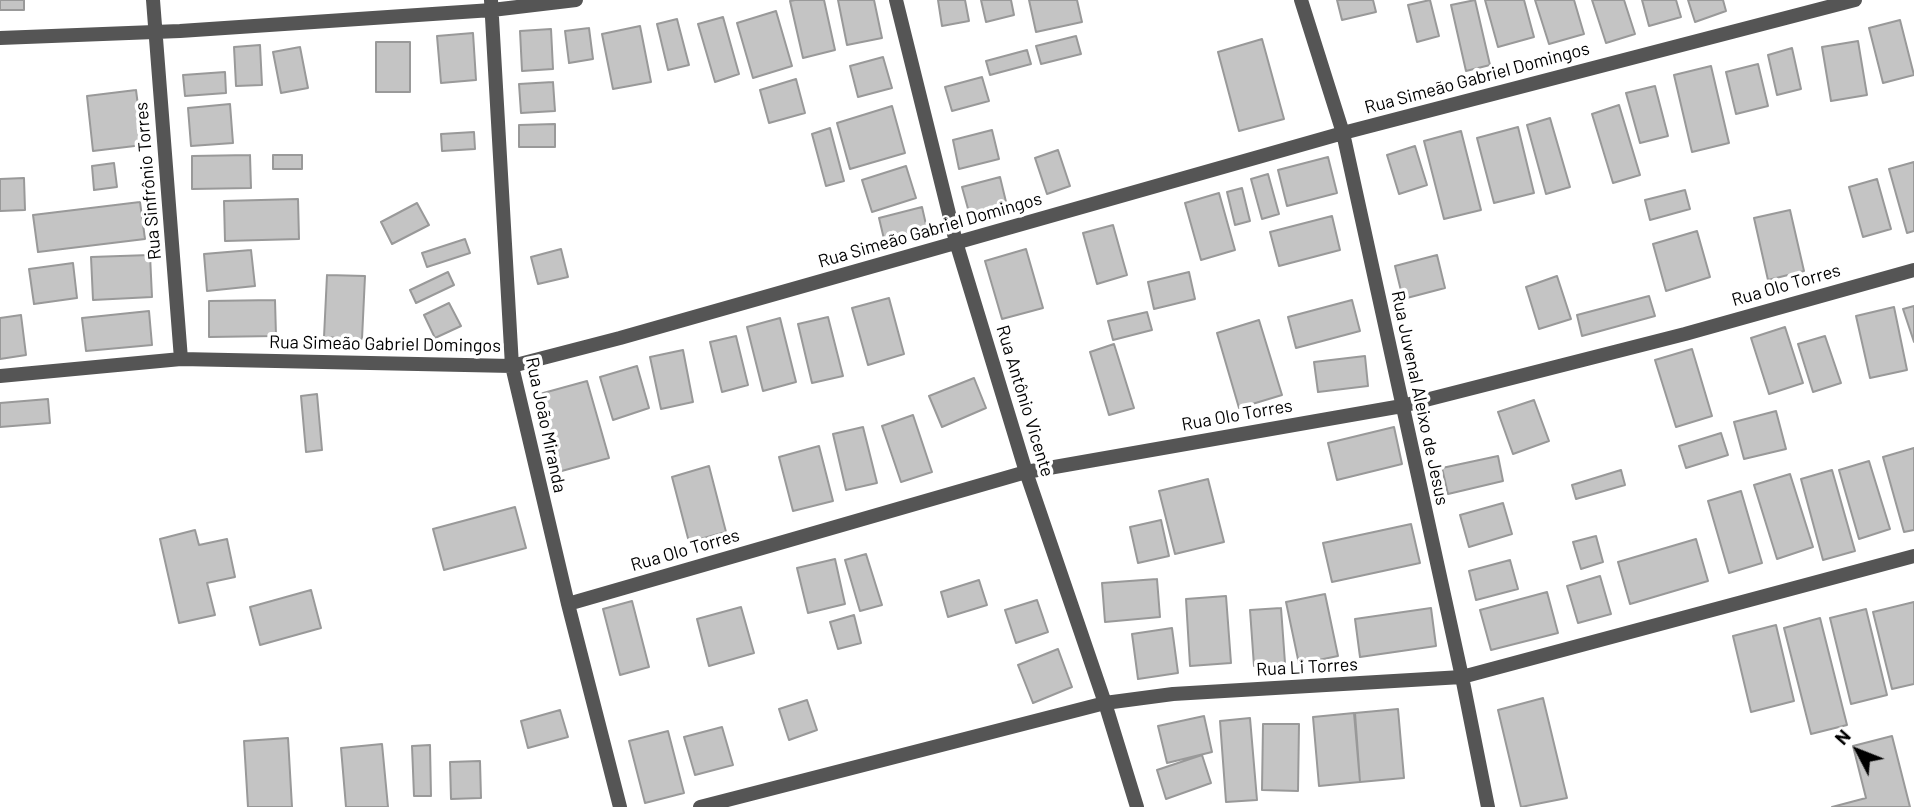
<!DOCTYPE html>
<meta charset="utf-8">
<style>
body{margin:0}
#map{position:relative;width:1914px;height:807px;overflow:hidden;background:#fff;font-family:Barlow,sans-serif}
canvas{display:block}
.north{position:absolute;left:1823px;top:716px;width:70px;height:70px;-webkit-text-stroke:5px #fff;paint-order:stroke;rotate:312deg;font-size:19px;font-weight:700;line-height:28px;text-align:center;color:#000}
.north::after{content:'';display:block;margin:auto;width:24px;height:32px;background:#000;clip-path:polygon(50% 0,100% 100%,50% 72%,0 100%)}
</style>
<div id="map">
<canvas width="1914" height="807"></canvas>
<div class="north">N</div>
</div>
<script>
const g = document.querySelector('canvas').getContext('2d');
g.lineJoin = 'round';
function paint(path, color) {
  g.fillStyle = color;
  g.fill(path, 'evenodd');
}
function shape(rows) {
  const path = new Path2D();
  for (const r of rows) {
    path.moveTo(r[0], r[1]);
    for (let i = 2; i < r.length; i += 2) path.lineTo(r[i], r[i + 1]);
  }
  return path;
}
function stroke(path, color, width, dash) {
  g.strokeStyle = color;
  g.lineWidth = width;
  g.lineCap = dash ? 'butt' : 'round';
  g.setLineDash(dash || []);
  g.stroke(path);
}
function label(font, color, halo, rows, align = 'center') {
  g.font = font + ' Barlow,sans-serif';
  g.lineWidth = 7;
  g.setLineDash([]);
  g.textBaseline = 'middle';
  g.strokeStyle = halo;
  g.fillStyle = color;
  for (const [text, x, y, turn = 0] of rows) {
    g.save();
    g.translate(x, y);
    g.rotate((+turn || 0) * Math.PI / 180);
    g.textAlign = isNaN(turn) ? turn : align;
    if (halo) g.strokeText(text, 0, 0);
    g.fillText(text, 0, 0);
    g.restore();
  }
}
const building = shape([
 [0,0,24,0,24,10,0,10,0,0],
 [795,0,824,0,835,50,803,58,790,1,795,0],
 [838,0,874,0,882,38,847,45,838,0],
 [938,0,965,0,969,21,942,26,938,0],
 [981,0,1011,0,1014,15,986,22,981,0],
 [1029,0,1077,0,1082,22,1036,32,1029,0],
 [1337,0,1373,0,1376,12,1342,20,1337,0],
 [1430,0,1439,36,1417,42,1408,5,1430,0],
 [1475,0,1490,65,1466,71,1451,5,1475,0],
 [1485,0,1524,0,1534,37,1498,47,1485,0],
 [1535,0,1574,0,1584,34,1549,44,1535,0],
 [1592,0,1624,0,1635,34,1606,43,1592,0],
 [1642,0,1676,0,1681,17,1649,26,1642,0],
 [1688,0,1723,0,1726,11,1695,22,1688,0],
 [776,11,792,66,753,78,737,23,776,11],
 [723,17,739,74,715,82,698,24,723,17],
 [677,19,689,65,668,70,657,24,677,19],
 [1900,20,1914,75,1883,83,1869,28,1900,20],
 [640,26,651,82,613,89,602,34,640,26],
 [589,28,593,59,569,63,565,31,589,28],
 [551,29,553,69,522,71,520,31,551,29],
 [473,33,476,80,441,83,437,36,473,33],
 [1076,36,1081,54,1041,64,1036,46,1076,36],
 [1262,39,1284,119,1239,131,1218,52,1262,39],
 [1858,41,1867,95,1831,101,1822,47,1858,41],
 [376,42,410,42,410,92,376,92,376,42],
 [260,45,262,85,236,86,234,47,260,45],
 [300,47,308,88,281,93,273,52,300,47],
 [1792,48,1801,89,1777,95,1768,55,1792,48],
 [1027,50,1031,64,990,75,986,61,1027,50],
 [883,57,892,88,858,97,850,66,883,57],
 [1758,64,1768,106,1736,114,1726,72,1758,64],
 [1711,66,1729,143,1692,152,1674,75,1711,66],
 [225,72,226,93,185,96,183,75,225,72],
 [982,77,989,101,952,111,945,87,982,77],
 [796,79,805,113,769,123,760,90,796,79],
 [553,82,555,111,521,113,519,84,553,82],
 [1655,86,1668,136,1640,143,1626,93,1655,86],
 [136,90,143,145,93,151,87,96,136,90],
 [230,104,233,143,191,146,188,108,230,104],
 [1619,105,1640,175,1613,183,1592,114,1619,105],
 [892,106,905,153,850,169,837,123,892,106],
 [1550,118,1570,187,1546,194,1527,125,1550,118],
 [555,124,555,147,519,147,519,125,555,124],
 [1518,127,1534,193,1494,203,1477,138,1518,127],
 [830,128,844,181,826,186,812,134,830,128],
 [992,130,999,159,959,169,953,140,992,130],
 [1461,131,1481,210,1444,219,1424,141,1461,131],
 [474,132,475,149,442,151,441,134,474,132],
 [1415,146,1427,185,1399,194,1387,155,1415,146],
 [1058,150,1070,186,1047,194,1035,158,1058,150],
 [250,155,251,188,192,189,192,156,250,155],
 [273,155,302,155,302,169,273,169,273,155],
 [1328,157,1337,193,1287,206,1278,170,1328,157],
 [1914,162,1914,231,1907,233,1889,169,1914,162],
 [114,163,117,187,94,190,92,166,114,163],
 [906,166,916,198,872,212,862,180,906,166],
 [1268,174,1279,214,1262,219,1251,179,1268,174],
 [1000,177,1007,206,970,216,962,187,1000,177],
 [24,178,25,210,0,211,0,179,24,178],
 [1877,179,1891,229,1863,237,1849,187,1877,179],
 [1242,188,1250,221,1235,225,1227,192,1242,188],
 [1685,190,1690,209,1650,220,1645,200,1685,190],
 [1219,193,1235,250,1201,260,1185,203,1219,193],
 [298,199,299,239,225,241,224,201,298,199],
 [140,202,145,239,38,252,33,215,140,202],
 [417,203,429,225,392,244,381,222,417,203],
 [922,207,927,229,884,239,879,218,922,207],
 [1790,210,1804,271,1768,280,1754,218,1790,210],
 [1332,216,1340,250,1279,266,1270,232,1332,216],
 [1113,225,1127,275,1097,284,1083,233,1113,225],
 [1697,231,1710,277,1666,291,1653,244,1697,231],
 [465,239,470,253,427,267,422,253,465,239],
 [561,249,568,277,538,284,531,257,561,249],
 [1026,249,1043,308,1002,319,985,261,1026,249],
 [251,250,255,286,207,291,204,254,251,250],
 [150,255,152,297,93,300,91,257,150,255],
 [1437,255,1445,288,1403,299,1395,266,1437,255],
 [73,263,77,298,34,304,29,269,73,263],
 [448,272,454,285,416,303,410,290,448,272],
 [1189,272,1195,299,1154,309,1148,282,1189,272],
 [327,275,365,276,362,339,324,337,327,275],
 [1557,276,1571,319,1539,329,1526,287,1557,276],
 [1649,296,1655,316,1582,336,1577,315,1649,296],
 [889,298,904,354,868,365,852,308,889,298],
 [275,300,276,336,209,337,209,301,275,300],
 [1352,300,1360,331,1296,348,1288,317,1352,300],
 [449,303,461,326,435,338,424,315,449,303],
 [1914,306,1914,342,1903,309,1914,306],
 [1894,307,1907,370,1870,378,1856,316,1894,307],
 [149,311,152,345,86,351,82,318,149,311],
 [1147,312,1152,330,1113,340,1108,321,1147,312],
 [21,315,26,355,0,359,0,318,21,315],
 [828,317,843,376,812,383,798,324,828,317],
 [780,318,796,382,763,391,747,327,780,318],
 [1259,320,1282,395,1239,408,1217,333,1259,320],
 [1785,327,1803,383,1769,394,1751,338,1785,327],
 [736,336,748,385,722,392,710,342,736,336],
 [1825,336,1841,383,1813,392,1798,344,1825,336],
 [1114,344,1134,408,1109,415,1090,352,1114,344],
 [1692,349,1712,416,1676,427,1655,360,1692,349],
 [683,350,693,402,661,409,650,357,683,350],
 [1365,356,1368,386,1318,392,1314,362,1365,356],
 [637,366,649,408,613,420,600,377,637,366],
 [974,378,986,408,942,427,929,396,974,378],
 [587,381,609,458,558,472,536,395,587,381],
 [317,394,322,450,306,452,301,396,317,394],
 [48,399,50,423,0,427,0,403,48,399],
 [1534,400,1549,441,1513,454,1498,412,1534,400],
 [1776,411,1786,449,1744,459,1734,422,1776,411],
 [913,415,932,472,901,482,882,426,913,415],
 [863,427,877,483,846,490,833,434,863,427],
 [1394,427,1402,464,1337,480,1328,443,1394,427],
 [1721,433,1728,455,1686,468,1679,446,1721,433],
 [819,446,833,501,793,511,779,457,819,446],
 [1914,448,1914,530,1904,532,1883,457,1914,448],
 [1498,456,1503,481,1448,494,1442,468,1498,456],
 [1869,461,1890,529,1859,539,1839,470,1869,461],
 [709,466,726,532,689,542,672,477,709,466],
 [1621,470,1625,485,1576,499,1572,485,1621,470],
 [1832,470,1855,551,1823,560,1801,479,1832,470],
 [1790,474,1813,547,1777,559,1754,485,1790,474],
 [1208,479,1224,542,1175,554,1159,491,1208,479],
 [1741,491,1762,563,1729,573,1708,501,1741,491],
 [1503,503,1512,534,1469,547,1460,515,1503,503],
 [515,507,526,548,444,570,433,529,515,507],
 [1161,520,1169,556,1138,563,1130,527,1161,520],
 [1411,524,1420,563,1332,582,1323,543,1411,524],
 [195,530,199,545,227,539,235,577,207,583,215,615,179,623,160,539,195,530],
 [1596,536,1603,562,1581,569,1573,542,1596,536],
 [1696,539,1708,581,1630,604,1618,562,1696,539],
 [866,554,882,605,860,611,845,560,866,554],
 [835,559,845,604,808,613,797,568,835,559],
 [1510,560,1518,589,1476,600,1469,571,1510,560],
 [1600,576,1611,614,1578,623,1567,586,1600,576],
 [1157,579,1160,617,1105,622,1102,583,1157,579],
 [979,580,987,605,948,617,941,592,979,580],
 [311,590,321,628,260,645,250,607,311,590],
 [1547,592,1558,633,1491,650,1480,610,1547,592],
 [1325,594,1338,656,1299,664,1286,602,1325,594],
 [1226,596,1231,663,1190,666,1186,599,1226,596],
 [1037,600,1048,632,1016,643,1005,610,1037,600],
 [632,601,649,667,620,675,603,609,632,601],
 [1914,602,1914,684,1892,689,1873,612,1914,602],
 [741,607,754,653,709,666,697,619,741,607],
 [1281,608,1285,663,1254,666,1250,610,1281,608],
 [1431,608,1436,646,1360,657,1355,619,1431,608],
 [1866,609,1887,695,1851,704,1830,618,1866,609],
 [854,615,861,643,838,649,830,622,854,615],
 [1820,618,1847,725,1811,734,1784,628,1820,618],
 [1776,625,1794,701,1751,712,1733,636,1776,625],
 [1172,628,1178,673,1138,679,1132,634,1172,628],
 [1058,649,1072,687,1033,703,1018,665,1058,649],
 [1543,698,1567,798,1521,807,1498,710,1543,698],
 [807,700,817,730,789,740,779,709,807,700],
 [1398,709,1404,778,1360,782,1355,713,1398,709],
 [560,710,568,737,528,748,521,721,560,710],
 [1354,713,1360,782,1319,786,1313,717,1354,713],
 [1204,716,1212,752,1167,763,1158,726,1204,716],
 [1250,718,1257,800,1226,802,1220,721,1250,718],
 [1263,724,1299,724,1298,791,1262,790,1263,724],
 [722,727,733,765,695,775,684,737,722,727],
 [668,731,684,793,645,803,629,741,668,731],
 [1892,736,1910,807,1832,807,1866,798,1853,746,1892,736],
 [288,738,292,807,248,807,244,741,288,738],
 [382,744,388,807,346,807,341,748,382,744],
 [430,745,431,796,414,796,412,746,430,745],
 [1202,755,1211,783,1166,799,1157,770,1202,755],
 [480,761,481,798,451,799,450,762,480,761]
]);
const street = shape([
 [153,0,181,359],
 [491,0,512,366,568,604,620,807],
 [896,0,956,242,1026,472,1105,703,1137,807],
 [1301,0,1343,133,1462,677,1488,807],
 [0,38,180,31,492,10,576,0],
 [0,376,181,359,512,366,620,338,1343,133,1855,0],
 [568,604,1026,472,1402,406,1685,334,1914,270],
 [700,807,1105,703,1173,694,1462,677,1914,556]
]);
const streetNames = [
 ["Rua Simeão Gabriel Domingos",1477,78,-15],
 ["Rua Sinfrônio Torres",148,181,-95],
 ["Rua Simeão Gabriel Domingos",930,230,-16],
 ["Rua Olo Torres",1786,285,-16],
 ["Rua Simeão Gabriel Domingos",385,344,1],
 ["Rua Juvenal Aleixo de Jesus",1420,398,78],
 ["Rua Antônio Vicente",1025,401,73],
 ["Rua Olo Torres",1237,415,-10],
 ["Rua João Miranda",546,425,78],
 ["Rua Olo Torres",685,550,-16],
 ["Rua Li Torres",1307,667,-3]
];
paint(building, '#c4c4c4');
stroke(building, '#999', 2);
stroke(street, '#555', 14);
label('18px', '#000', '#fff', streetNames);
</script>
